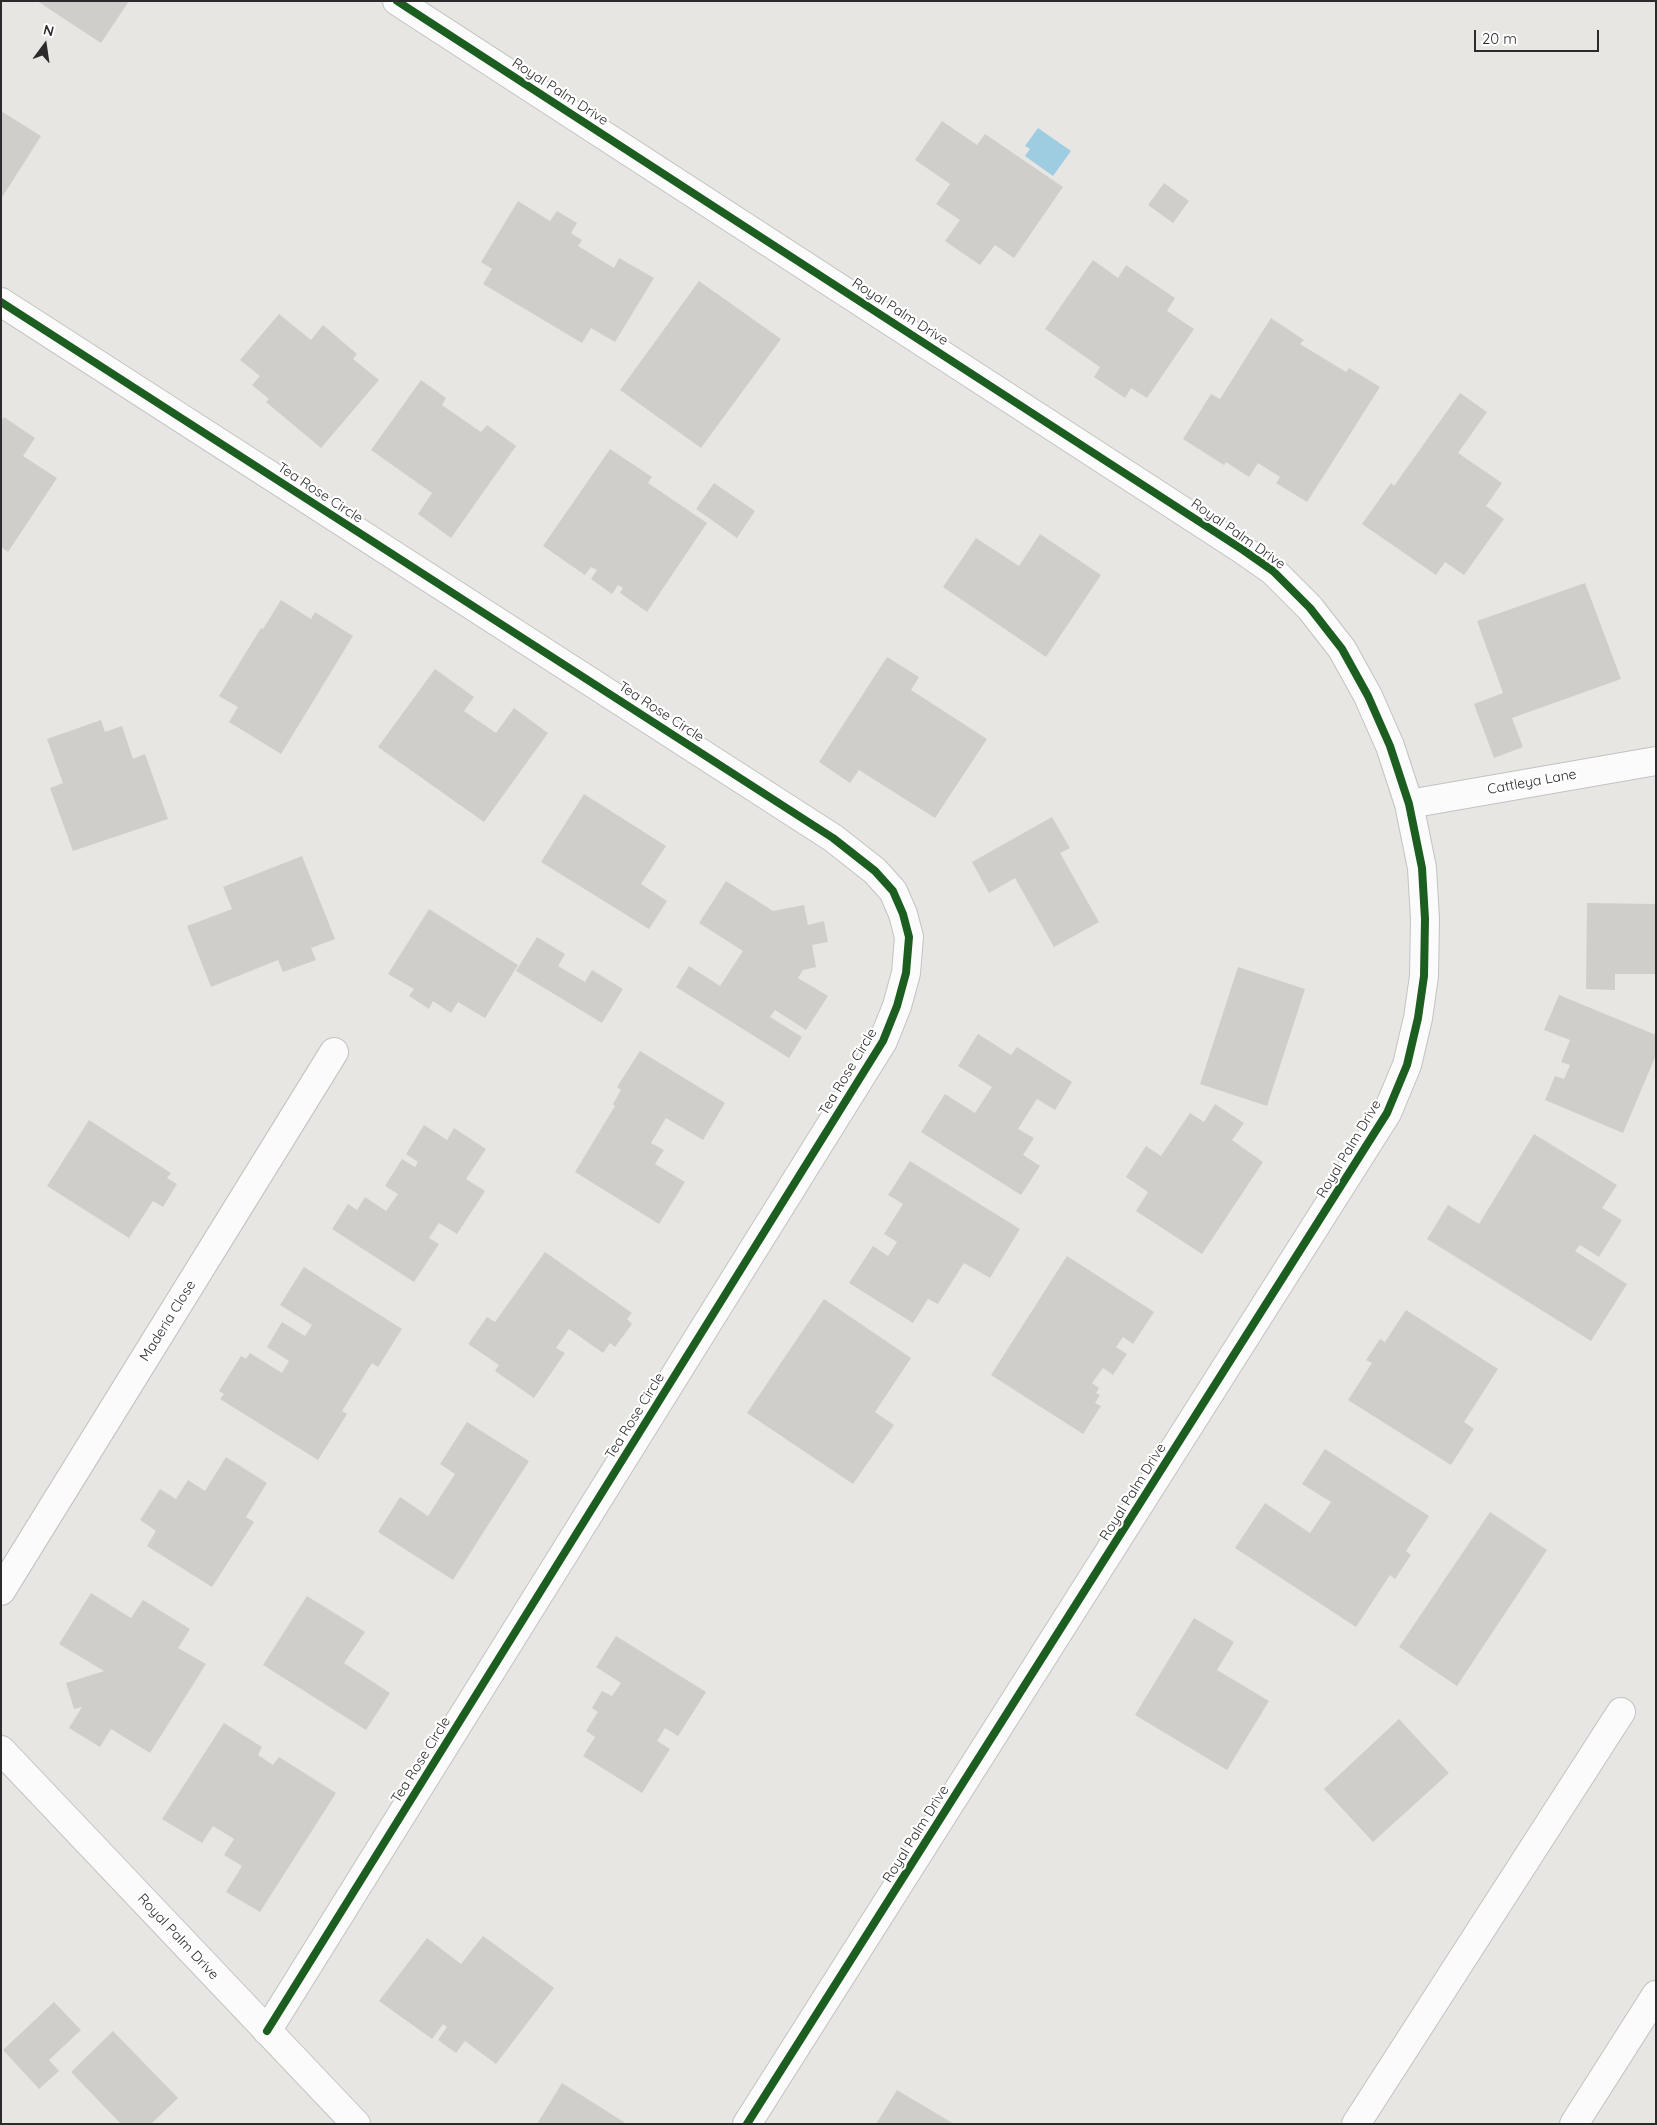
<!DOCTYPE html>
<style>
body{margin:0}
#map{position:relative;width:1657px;height:2125px;overflow:hidden;background:#e8e6e2;font-family:Quicksand,sans-serif}
canvas{display:block}
.frame{position:absolute;inset:0;border:2px solid #2b2b2b;pointer-events:none}
.north{position:absolute;left:20px;top:20px;width:50px;height:50px;-webkit-text-stroke:4px #fff;paint-order:stroke;rotate:14deg;font-size:14px;font-weight:700;line-height:20px;text-align:center;color:#2b2b2b}
.north::after{content:'';display:block;margin:auto;width:18px;height:22px;background:#2b2b2b;clip-path:polygon(50% 0,100% 100%,50% 72%,0 100%)}
.scale{position:absolute;left:1474px;top:30px;width:125px;height:22px;box-sizing:border-box;border:2px solid #2b2b2b;border-top:0;padding-left:6px;font-size:15px;line-height:18px;white-space:nowrap;color:#2b2b2b;-webkit-text-stroke:4px #fff;paint-order:stroke}
</style>
<div id="map">
<canvas width="1657" height="2125"></canvas>
<div class="frame"></div>
<div class="north">N</div>
<div class="scale">20 m</div>
</div>
<script>
const g = document.querySelector('canvas').getContext('2d');
g.lineJoin = 'round';
function paint(path, color) {
  g.fillStyle = color;
  g.fill(path, 'evenodd');
}
function shape(rows) {
  const path = new Path2D();
  for (const r of rows) {
    path.moveTo(r[0], r[1]);
    for (let i = 2; i < r.length; i += 2) path.lineTo(r[i], r[i + 1]);
  }
  return path;
}
function stroke(path, color, width, dash) {
  g.strokeStyle = color;
  g.lineWidth = width;
  g.lineCap = dash ? 'butt' : 'round';
  g.setLineDash(dash || []);
  g.stroke(path);
}
function label(font, color, halo, rows, align = 'center') {
  g.font = font + ' Quicksand,sans-serif';
  g.lineWidth = 4.5;
  g.setLineDash([]);
  g.textBaseline = 'middle';
  g.strokeStyle = halo;
  g.fillStyle = color;
  for (const [text, x, y, turn = 0] of rows) {
    g.save();
    g.translate(x, y);
    g.rotate((+turn || 0) * Math.PI / 180);
    g.textAlign = isNaN(turn) ? turn : align;
    if (halo) g.strokeText(text, 0, 0);
    g.fillText(text, 0, 0);
    g.restore();
  }
}
const water = shape([
 [1038,128,1071,151,1053,176,1025,156,1030,149,1025,146]
]);
const building = shape([
 [37,1,129,1,101,43],
 [1,111,41,136,1,199],
 [942,121,977,145,985,134,1063,187,1014,258,995,245,980,265,945,241,960,220,936,204,950,184,915,160],
 [1164,183,1189,201,1173,223,1148,205],
 [518,201,550,221,557,211,577,223,571,233,582,240,578,246,614,268,619,258,654,278,615,342,591,328,582,343,483,284,492,269,481,262],
 [1093,260,1118,278,1126,265,1175,298,1167,311,1194,329,1147,398,1131,388,1125,398,1094,377,1100,367,1045,329],
 [699,281,781,339,701,448,620,390],
 [279,314,311,340,323,325,357,354,353,359,379,380,321,448,266,402,269,399,252,385,260,376,240,360],
 [1271,318,1304,340,1300,344,1346,372,1349,368,1380,387,1307,502,1276,483,1280,477,1258,463,1249,477,1226,462,1224,465,1183,439,1211,394,1220,399],
 [421,380,446,398,442,405,481,432,487,425,516,446,451,538,418,514,432,493,371,450],
 [1460,393,1487,412,1458,453,1502,483,1486,506,1504,519,1464,575,1445,562,1436,575,1362,524,1391,483,1394,486],
 [4,417,35,438,23,456,57,478,8,552,1,547,1,421],
 [610,449,652,477,648,483,707,523,647,612,620,593,623,588,618,585,612,594,591,579,597,570,591,567,585,575,543,546],
 [714,483,755,511,737,538,696,509],
 [1040,534,1101,575,1046,657,943,587,976,538,1019,566],
 [1585,583,1621,679,1512,718,1523,747,1494,758,1474,704,1503,693,1477,621],
 [281,600,311,619,315,612,353,636,281,754,229,722,238,707,219,696,261,628,263,629],
 [887,657,919,677,911,690,987,739,935,818,859,770,850,783,819,762],
 [435,669,474,697,464,711,496,733,514,708,548,733,484,822,378,747],
 [101,720,105,732,122,726,133,759,145,754,168,819,73,851,50,788,63,783,47,739],
 [584,794,666,846,641,884,667,901,649,929,541,862],
 [1052,817,1070,848,1060,853,1099,922,1054,947,1015,878,989,893,972,862],
 [302,856,335,939,311,948,316,960,283,972,278,960,211,987,187,926,232,909,223,887],
 [726,881,773,911,804,905,808,925,824,921,828,942,812,945,816,967,803,970,798,978,828,996,806,1030,775,1010,770,1017,802,1037,789,1058,676,987,689,966,720,986,743,951,699,923],
 [1587,903,1656,904,1656,974,1615,974,1615,990,1586,989],
 [429,909,518,965,485,1018,458,1002,451,1013,433,1001,429,1009,409,996,414,989,388,974],
 [537,937,565,954,558,966,585,982,592,970,623,989,602,1023,516,971],
 [1238,967,1305,989,1267,1106,1200,1084],
 [1559,995,1656,1035,1656,1055,1623,1133,1545,1100,1555,1076,1564,1079,1570,1065,1561,1062,1570,1040,1544,1030],
 [978,1034,1011,1055,1017,1047,1072,1082,1055,1110,1037,1099,1018,1129,1034,1138,1023,1155,1040,1166,1021,1195,921,1132,945,1094,975,1113,992,1087,958,1066],
 [640,1051,725,1103,703,1140,666,1118,651,1143,664,1150,655,1164,685,1182,659,1224,575,1172,615,1106,613,1104,621,1090,617,1087],
 [1215,1104,1244,1123,1232,1140,1263,1162,1202,1254,1136,1211,1148,1192,1126,1177,1146,1146,1161,1156,1190,1113,1204,1122],
 [89,1120,171,1173,167,1178,177,1184,163,1207,153,1201,129,1238,47,1186],
 [424,1125,447,1140,454,1128,486,1149,466,1179,485,1191,457,1234,439,1223,429,1238,439,1244,414,1282,332,1229,348,1204,357,1210,365,1197,386,1211,398,1194,385,1186,402,1159,415,1167,418,1162,406,1154],
 [1534,1134,1617,1185,1602,1208,1622,1220,1599,1257,1580,1245,1575,1251,1627,1284,1591,1341,1427,1239,1448,1205,1479,1224],
 [910,1161,1020,1229,990,1278,964,1263,938,1304,928,1299,913,1323,849,1283,873,1246,888,1256,897,1242,884,1234,903,1204,888,1195],
 [545,1252,632,1313,627,1319,632,1324,615,1347,610,1343,603,1353,569,1329,556,1348,565,1353,534,1398,495,1371,499,1365,468,1344,487,1317,495,1322],
 [1067,1256,1154,1312,1133,1344,1123,1337,1116,1347,1127,1354,1113,1375,1103,1368,1092,1383,1099,1388,1096,1393,1100,1395,1095,1403,1101,1406,1083,1434,991,1375],
 [304,1267,402,1329,378,1367,372,1363,342,1411,347,1414,318,1460,220,1399,224,1394,219,1391,241,1356,246,1359,250,1353,282,1373,289,1361,267,1347,282,1322,305,1336,312,1325,280,1305],
 [824,1299,911,1358,875,1412,894,1425,853,1484,747,1413],
 [1406,1310,1498,1369,1464,1422,1474,1429,1451,1465,1348,1400,1372,1363,1366,1360,1380,1339,1385,1342],
 [467,1422,529,1461,453,1580,378,1532,400,1497,428,1516,455,1474,440,1464],
 [1325,1449,1429,1516,1406,1551,1411,1555,1395,1579,1390,1575,1356,1627,1235,1548,1265,1503,1310,1533,1331,1502,1302,1484],
 [226,1457,267,1483,246,1517,254,1522,212,1587,147,1546,156,1531,140,1520,160,1489,176,1499,188,1480,205,1491],
 [1490,1512,1547,1550,1457,1686,1399,1647],
 [91,1593,131,1618,143,1600,190,1629,178,1648,206,1664,150,1753,111,1729,100,1747,69,1728,82,1707,74,1709,66,1683,104,1671,59,1644],
 [307,1596,365,1632,344,1663,390,1693,366,1730,263,1665],
 [1194,1618,1234,1642,1217,1670,1269,1701,1227,1770,1135,1715],
 [616,1636,706,1692,678,1736,665,1728,657,1741,670,1749,642,1793,583,1756,595,1737,586,1731,598,1712,592,1708,602,1691,612,1696,621,1683,596,1667],
 [1399,1719,1449,1773,1373,1842,1324,1789],
 [224,1723,262,1747,258,1755,273,1765,279,1757,336,1793,260,1912,226,1892,242,1866,224,1855,234,1839,213,1826,202,1843,162,1819],
 [483,1936,554,1988,496,2064,465,2041,456,2053,438,2040,447,2027,443,2024,432,2039,379,2001,427,1938,461,1964],
 [54,2002,81,2030,49,2060,59,2071,39,2089,3,2050],
 [113,2031,178,2098,151,2124,121,2124,71,2072],
 [562,2083,627,2124,537,2124],
 [897,2090,954,2124,876,2124]
]);
const minor = shape([
 [397,1,1243,550,1273,571,1310,608,1342,649,1368,696,1390,746,1409,804,1422,868,1425,919,1424,976,1418,1018,1407,1065,1387,1113,747,2124],
 [1,302,833,838,875,871,893,891,903,914,909,937,906,973,897,1006,883,1041,267,2031],
 [1409,804,1656,761],
 [1,1591,334,1052],
 [1,1750,356,2124],
 [1356,2124,1621,1712],
 [1574,2124,1656,1995]
]);
const cycleway = shape([
 [397,1,1243,550,1273,571,1310,608,1342,649,1368,696,1390,746,1409,804,1422,868,1425,919,1424,976,1418,1018,1407,1065,1387,1113,747,2124],
 [1,302,833,838,875,871,893,891,903,914,909,937,906,973,897,1006,883,1041,267,2031]
]);
const streetNames = [
 ["Royal Palm Drive",560,92,33],
 ["Royal Palm Drive",900,312,33],
 ["Tea Rose Circle",320,493,33],
 ["Royal Palm Drive",1238,534,35],
 ["Tea Rose Circle",661,712,33],
 ["Cattleya Lane",1532,782,-10],
 ["Tea Rose Circle",848,1072,-59],
 ["Royal Palm Drive",1349,1149,-59],
 ["Maderia Close",168,1321,-58],
 ["Tea Rose Circle",635,1416,-58],
 ["Royal Palm Drive",1133,1492,-58],
 ["Tea Rose Circle",421,1760,-58],
 ["Royal Palm Drive",916,1834,-58],
 ["Royal Palm Drive",178,1937,47]
];
paint(water, '#9ecde1');
paint(building, '#d0cecb');
stroke(minor, '#c2c2c2', 30);
stroke(minor, '#fcfbfb', 28);
stroke(cycleway, '#1b5e20', 8);
label('14px', '#2b2b2b', '#fff', streetNames);
</script>
